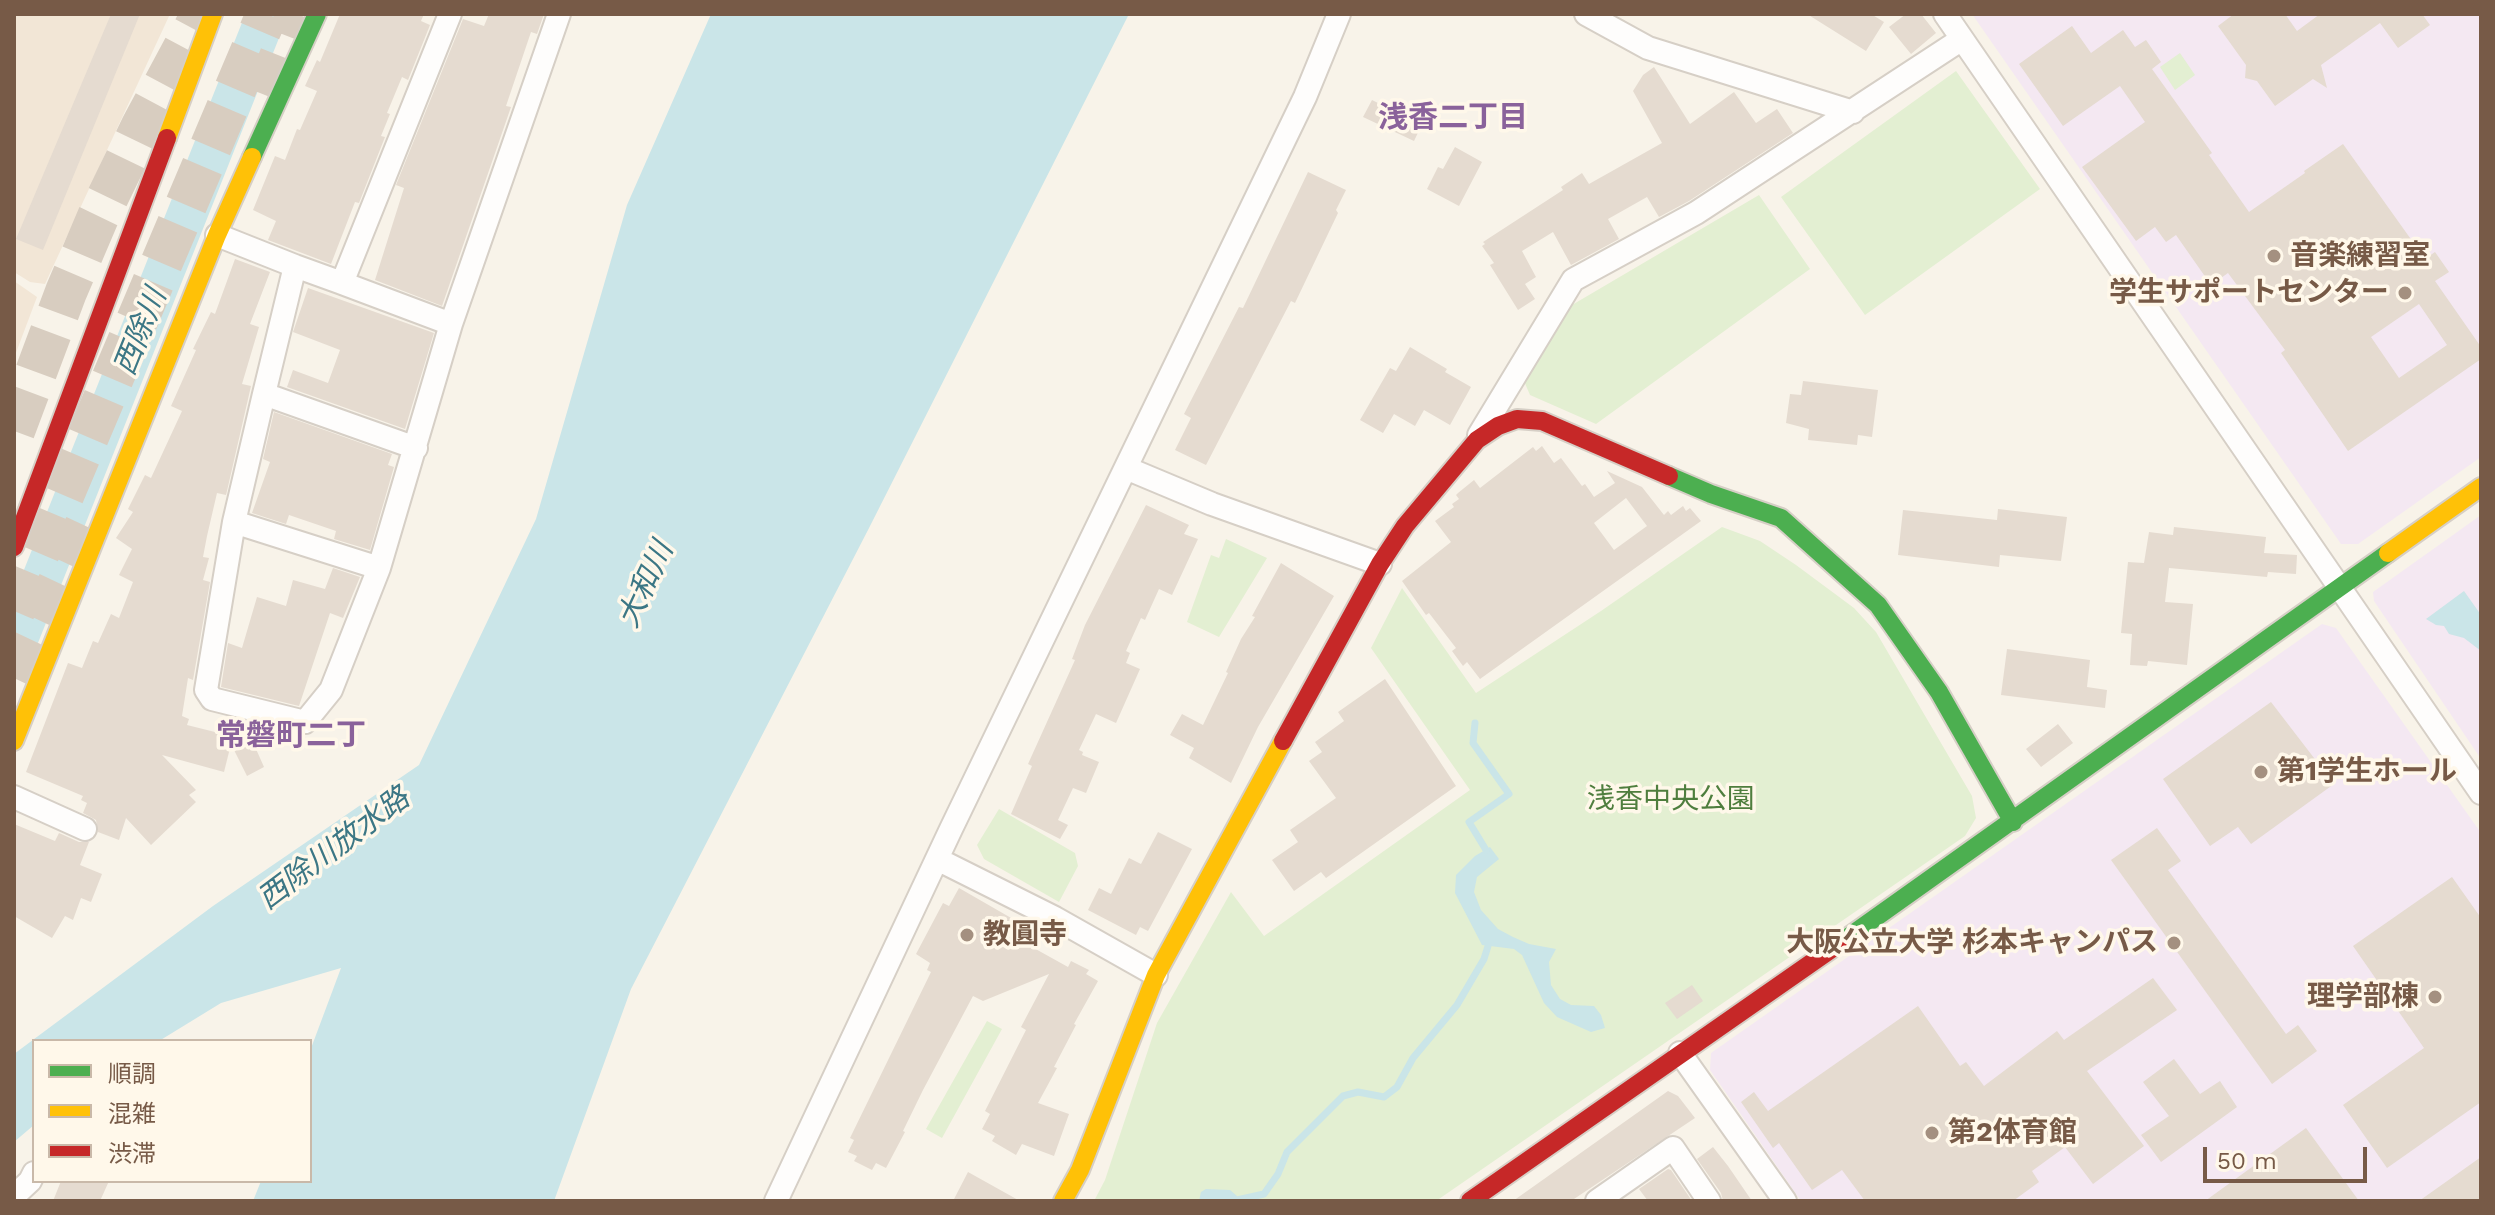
<!DOCTYPE html>
<meta charset="utf-8">
<style>
body{margin:0}
#map{position:relative;width:2495px;height:1215px;overflow:hidden;background:#f8f3e9;font-family:"Work Sans","Noto Sans JP",sans-serif}
canvas{display:block}
.frame{position:absolute;inset:0;border:16px solid #775a47;pointer-events:none}
.legend{position:absolute;left:32px;top:1039px;width:280px;height:144px;box-sizing:border-box;background:#fff8ea;border:2px solid #c9b9a9;margin:0;padding:10px 14px;list-style:none;font-size:24px;color:#775a47}
.legend li{display:flex;align-items:center;gap:16px;height:40px}
.legend b{width:40px;border:2px solid #c9b9a9}
.scale{position:absolute;left:2203px;top:1147px;width:164px;height:36px;box-sizing:border-box;border:4px solid #775a47;border-top:0;padding-left:10px;font-size:24px;line-height:28px;white-space:nowrap;color:#775a47;-webkit-text-stroke:6px #fff8ea;paint-order:stroke}
</style>
<div id="map">
<canvas width="2495" height="1215"></canvas>
<div class="frame"></div>
<ul class="legend">
<li><b style="height:10px;background:#4caf50"></b>順調</li>
<li><b style="height:10px;background:#ffc107"></b>混雑</li>
<li><b style="height:10px;background:#c62828"></b>渋滞</li>
</ul>
<div class="scale">50 m</div>
</div>
<script>
const g = document.querySelector('canvas').getContext('2d');
g.lineJoin = 'round';
function paint(path, color) {
  g.fillStyle = color;
  g.fill(path, 'evenodd');
}
function shape(rows) {
  const path = new Path2D();
  for (const r of rows) {
    path.moveTo(r[0], r[1]);
    for (let i = 2; i < r.length; i += 2) path.lineTo(r[i], r[i + 1]);
  }
  return path;
}
function stroke(path, color, width, dash) {
  g.strokeStyle = color;
  g.lineWidth = width;
  g.lineCap = dash ? 'butt' : 'round';
  g.setLineDash(dash || []);
  g.stroke(path);
}
function label(font, color, halo, rows, align = 'center') {
  g.font = font + ' "Work Sans","Noto Sans JP",sans-serif';
  g.lineWidth = 7;
  g.setLineDash([]);
  g.textBaseline = 'middle';
  g.strokeStyle = halo;
  g.fillStyle = color;
  for (const [text, x, y, turn = 0] of rows) {
    g.save();
    g.translate(x, y);
    g.rotate((+turn || 0) * Math.PI / 180);
    g.textAlign = isNaN(turn) ? turn : align;
    if (halo) g.strokeText(text, 0, 0);
    g.fillText(text, 0, 0);
    g.restore();
  }
}
const residential = shape([
 [14,14,170,14,45,284,30,282,14,272],
 [14,281,37,297,14,358]
]);
const education = shape([
 [1972,14,2481,14,2481,457,2358,544,2341,544],
 [2481,515,2481,759,2374,601,2373,592],
 [2322,624,2336,628,2481,833,2481,1201,1801,1201,1710,1070,1711,1053]
]);
const green = shape([
 [2180,53,2195,75,2175,90,2160,67],
 [1956,71,2040,189,1865,315,1781,197],
 [1759,195,1810,269,1596,424,1530,395,1524,381,1572,305],
 [1722,527,1760,541,1796,565,1854,608,1876,632,1972,796,1976,818,1965,836,1436,1201,1094,1201,1105,1180,1157,1023,1231,892,1264,936,1470,790,1371,648,1402,588,1476,693,1601,611],
 [1226,539,1267,558,1219,637,1187,622,1211,555,1219,558],
 [999,809,1075,853,1078,866,1059,902,984,859,977,845],
 [987,1021,1002,1029,942,1138,926,1129]
]);
const water = shape([
 [711,14,1129,14,868,530,631,989,554,1201,253,1201,261,1181,310,1181,310,1051,341,968,221,1003,159,1041,34,1041,34,1125,14,1142,14,1054,213,906,419,765,536,519,627,205],
 [2464,591,2481,615,2481,651,2464,638,2449,634,2444,626,2436,625,2426,619],
 [1490,847,1499,859,1477,877,1474,892,1481,910,1498,929,1513,937,1529,944,1556,949,1549,962,1551,985,1560,999,1571,1005,1594,1006,1601,1015,1605,1028,1591,1032,1557,1017,1544,1003,1522,955,1514,949,1482,945,1455,893,1456,875,1475,856],
 [1206,1189,1230,1190,1237,1196,1237,1201,1199,1201,1201,1192]
]);
const stream = shape([
 [1475,723,1473,743,1509,794,1469,822,1486,850],
 [1237,1200,1264,1194,1278,1174,1287,1152,1343,1096,1358,1092,1384,1097,1397,1087,1413,1058,1457,1005,1484,959,1488,946]
]);
const river = shape([
 [14,649,267,14]
]);
const building = shape([
 [111,14,140,14,43,250,16,239],
 [340,14,424,14,421,21,430,25,408,80,402,77,387,113,390,114,381,136,385,137,359,203,355,202,331,264,268,240,276,221,253,210,275,156,285,160,297,129,300,130,317,91,305,86,317,60,320,62],
 [489,14,544,14,537,34,531,32,506,106,511,107,442,306,375,280,404,188,396,185,463,19,484,26],
 [1807,14,1871,14,1884,22,1866,51],
 [1906,14,1921,14,1936,33,1911,54,1889,27],
 [2234,14,2285,14,2297,31,2320,14,2422,14,2430,25,2398,48,2380,23,2321,65,2327,88,2313,79,2275,106,2257,81,2245,78,2246,65,2218,26],
 [2072,26,2091,53,2123,30,2135,47,2146,40,2161,62,2152,69,2212,153,2209,155,2249,212,2305,173,2304,171,2343,144,2425,259,2435,252,2449,272,2435,281,2481,347,2481,359,2348,451,2281,353,2285,350,2228,273,2211,285,2176,235,2166,242,2155,227,2136,241,2082,167,2145,122,2120,86,2063,126,2019,64],
 [2419,304,2447,345,2399,378,2371,337],
 [1654,67,1690,124,1734,92,1756,123,1777,109,1793,133,1689,201,1659,217,1647,197,1608,219,1619,239,1571,265,1553,232,1522,251,1536,277,1525,284,1535,299,1518,310,1490,265,1494,263,1482,246,1485,244,1483,242,1563,190,1561,187,1582,173,1589,184,1662,143,1633,91,1643,75],
 [1382,99,1425,118,1414,141,1363,117,1372,100,1380,104],
 [1455,147,1482,162,1459,206,1427,189,1438,167,1443,169],
 [1308,172,1346,190,1336,210,1338,213,1295,303,1291,301,1206,465,1175,450,1191,418,1184,414,1239,307,1243,308],
 [235,259,270,272,250,324,259,327,242,384,251,386,227,491,226,495,217,493,207,536,203,557,209,558,203,580,210,582,193,680,188,678,182,716,189,719,187,725,227,735,222,724,238,728,241,720,270,728,266,743,256,749,264,767,247,776,231,744,224,772,162,755,196,790,189,795,196,802,151,845,126,818,119,840,98,832,96,820,83,813,87,803,81,800,83,796,26,772,68,663,82,668,93,641,98,643,111,614,119,618,133,582,119,575,132,549,116,538,133,512,128,509,145,475,151,478,182,411,171,406,196,350,193,349,211,312,215,314],
 [308,288,434,333,405,429,287,387,293,370,328,383,340,350,293,332],
 [1410,347,1447,369,1445,372,1471,387,1450,425,1424,410,1415,426,1394,414,1383,433,1360,420,1390,368,1396,371],
 [1803,381,1878,390,1872,437,1858,435,1857,445,1808,440,1809,429,1786,423,1790,394,1801,395],
 [274,412,392,454,388,465,394,467,370,550,334,539,336,531,289,515,286,524,252,513,270,462,263,459],
 [1542,446,1554,463,1561,458,1582,486,1585,484,1594,497,1615,483,1607,471,1642,487,1664,515,1668,511,1671,515,1683,506,1686,511,1690,508,1701,521,1480,679,1467,662,1463,666,1452,651,1456,648,1429,613,1426,615,1402,581,1451,542,1435,521,1454,507,1452,504,1459,499,1456,495,1458,493,1474,480,1480,488,1533,447,1536,451],
 [1626,498,1647,526,1614,550,1594,523],
 [1146,505,1189,525,1184,534,1198,539,1172,595,1159,589,1145,620,1141,618,1126,651,1130,653,1126,663,1140,669,1116,723,1096,714,1079,750,1083,752,1082,755,1099,762,1086,793,1073,788,1058,820,1068,825,1060,839,1011,814,1032,766,1028,764,1075,660,1072,659,1085,625],
 [1998,509,2067,517,2061,561,2000,555,1999,567,1898,555,1903,510,1997,520],
 [2174,527,2266,537,2264,553,2297,555,2296,574,2268,572,2267,577,2169,568,2165,602,2193,604,2187,665,2148,661,2147,666,2130,665,2132,634,2121,633,2128,562,2144,563,2149,532,2173,535],
 [1281,563,1334,596,1258,727,1231,783,1189,758,1194,748,1170,735,1182,714,1203,725,1228,673,1226,672,1241,639,1255,617,1252,616],
 [333,568,360,577,343,618,330,613,299,706,221,687,228,643,242,648,257,597,286,606,293,580,325,589],
 [2007,649,2090,660,2087,687,2107,690,2105,708,2001,695],
 [1385,679,1456,786,1326,878,1321,872,1294,891,1272,860,1298,842,1290,830,1336,798,1309,761,1322,752,1315,742,1344,721,1338,712],
 [2271,702,2334,784,2251,844,2238,827,2210,846,2163,779],
 [2058,724,2073,743,2041,767,2026,749],
 [14,824,55,841,59,833,79,842,89,842,80,865,102,874,91,902,81,898,73,920,65,916,52,938,14,916],
 [2157,828,2181,861,2168,870,2286,1034,2298,1025,2317,1051,2272,1084,2111,860],
 [1158,832,1192,849,1148,931,1140,927,1136,935,1088,910,1099,888,1111,894,1129,858,1141,864],
 [2452,877,2481,918,2481,1102,2387,1168,2343,1105,2424,1048,2353,946],
 [959,888,1039,934,1032,947,1068,967,1071,961,1089,970,1086,974,1098,981,1074,1024,1076,1025,1054,1067,1057,1068,1038,1103,1069,1114,1054,1156,1022,1144,1016,1155,992,1141,995,1136,982,1129,990,1114,985,1111,1026,1030,1021,1027,1049,974,983,1001,973,996,923,1090,903,1131,905,1132,886,1168,876,1163,872,1170,854,1161,857,1156,848,1152,854,1140,850,1138,931,972,927,970,930,963,916,954,943,903,949,906],
 [2153,978,2177,1010,2087,1071,2144,1146,2093,1184,2065,1147,2032,1171,2039,1182,2013,1201,1865,1201,1842,1170,1812,1190,1779,1143,1773,1148,1741,1102,1754,1092,1768,1111,1918,1006,1960,1066,1966,1062,1984,1086,2057,1031,2064,1040],
 [1692,985,1703,1001,1677,1019,1665,1003],
 [2174,1059,2200,1094,2220,1081,2237,1107,2161,1162,2141,1135,2169,1116,2143,1082],
 [1668,1091,1678,1096,1695,1118,1571,1201,1513,1201],
 [2306,1128,2359,1201,2205,1201],
 [1713,1147,1728,1166,1752,1201,1723,1201,1721,1193,1697,1159],
 [2481,1157,2481,1201,2419,1201],
 [1668,1169,1671,1170,1692,1201,1648,1201,1639,1189],
 [968,1172,1020,1201,953,1201],
 [61,1181,109,1181,100,1201,53,1201]
]);
const highwayTunnel = shape([
 [265,95,297,14],
 [14,431,66,292,98,217,142,126,202,14],
 [14,611,267,14],
 [14,678,91,514]
]);
const street = shape([
 [450,14,342,283,451,324],
 [1586,14,1648,48,1853,112],
 [1945,14,2481,793],
 [217,235,295,266,264,394,416,448],
 [295,266,342,283],
 [1479,435,1573,280,1696,213,1962,39],
 [1126,468,1212,504,1380,564],
 [234,522,264,394],
 [379,568,234,522,206,690,212,699,305,722,331,690,379,568,451,324,559,14],
 [14,797,85,829],
 [937,859,1055,918,1156,975],
 [1680,1053,1785,1201],
 [14,1196,30,1181,34,1173],
 [776,1201,951,829,1305,97,1339,14],
 [1597,1201,1673,1148,1709,1201]
]);
const fast = shape([
 [252,157,317,14],
 [1669,476,1711,494,1781,518,1878,605,1939,692,2013,822],
 [1840,943,2388,553]
]);
const slow = shape([
 [167,138,213,14],
 [2388,553,2481,487],
 [14,741,217,235,252,157],
 [1063,1201,1080,1170,1156,975,1283,741]
]);
const jam = shape([
 [14,547,167,138],
 [1283,741,1380,564,1405,526,1477,440,1498,426,1517,419,1542,421,1669,476],
 [1470,1201,1840,943]
]);
const markers = [
 [2274,256,8,"#a49080"],
 [2405,293,8,"#a49080"],
 [2261,772,8,"#a49080"],
 [967,935,8,"#a49080"],
 [2174,943,8,"#a49080"],
 [2435,997,8,"#a49080"],
 [1932,1133,8,"#a49080"]
];
const poiNames = [
 ["音楽練習室",2290,256],
 ["学生サポートセンター",2389,293,"right"],
 ["第1学生ホール",2277,772],
 ["教圓寺",983,935],
 ["大阪公立大学 杉本キャンパス",2158,943,"right"],
 ["理学部棟",2419,997,"right"],
 ["第2体育館",1948,1133]
];
const parkNames = [
 ["浅香中央公園",1671,800]
];
const neighbourhoodNames = [
 ["浅香二丁目",1453,118],
 ["常磐町二丁",291,736]
];
const waterNames = [
 ["西除川",141,332,-68],
 ["大和川",646,585,-65],
 ["西除川放水路",334,849,-37]
];
paint(residential, '#f2e6d6');
paint(education, '#f4e8f2');
paint(green, '#e3efd2');
paint(water, '#cae5e8');
stroke(stream, '#cae5e8', 7);
stroke(river, '#cae5e8', 40);
paint(building, '#e5dbd0');
stroke(highwayTunnel, '#d8cdc0', 42, [42, 21]);
stroke(street, '#d6cfc6', 26);
stroke(fast, '#d6cfc6', 22);
stroke(slow, '#d6cfc6', 22);
stroke(jam, '#d6cfc6', 22);
stroke(street, '#fefdfc', 22);
stroke(fast, '#4caf50', 18);
stroke(slow, '#ffc107', 18);
stroke(jam, '#c62828', 18);
for (const [x, y, r, color] of markers) {
  const dot = new Path2D();
  dot.arc(x, y, r, 0, 2 * Math.PI);
  g.fillStyle = color;
  g.fill(dot);
  stroke(dot, '#fff8ea', 3);
}
label('bold 28px', '#775a47', '#fff8ea', poiNames, 'left');
label('28px', '#4f7e3e', '#fff8ea', parkNames);
label('bold 30px', '#8a629b', '#fff8ea', neighbourhoodNames);
label('italic 30px', '#3c7785', '#fff8ea', waterNames);
</script>
